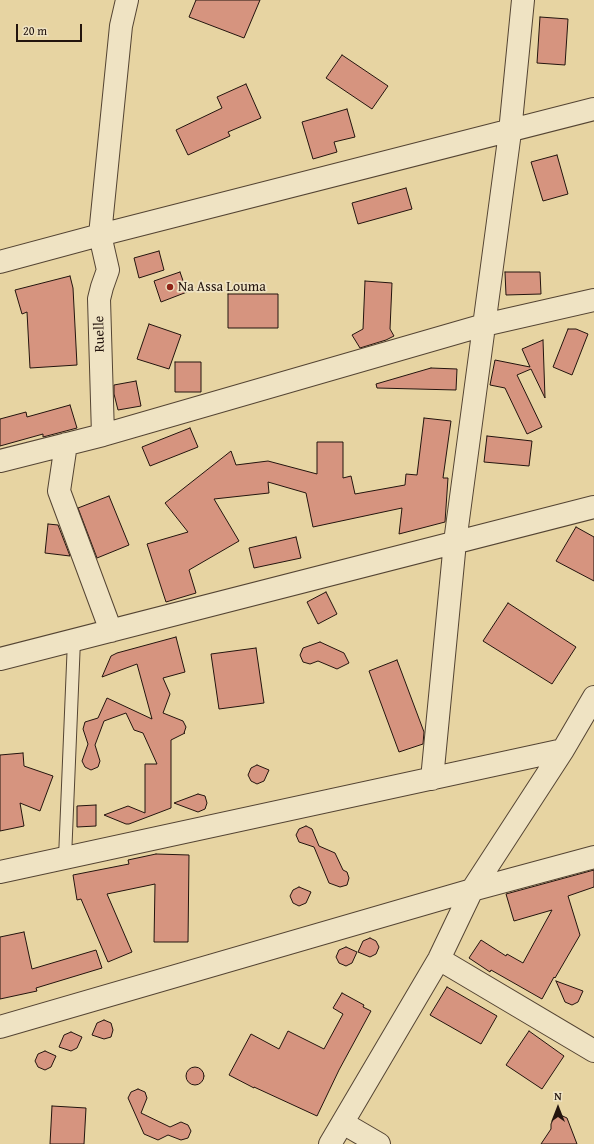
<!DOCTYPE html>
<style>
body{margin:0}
#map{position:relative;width:594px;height:1144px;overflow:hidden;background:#e7d4a2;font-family:"Gentium Book Plus",serif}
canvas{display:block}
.north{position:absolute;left:538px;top:1088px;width:40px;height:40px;-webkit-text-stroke:3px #efe3c3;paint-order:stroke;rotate:0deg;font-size:11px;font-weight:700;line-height:16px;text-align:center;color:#23140e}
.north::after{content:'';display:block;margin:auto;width:14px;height:18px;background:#23140e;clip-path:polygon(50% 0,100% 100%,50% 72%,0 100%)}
.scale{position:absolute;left:16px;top:24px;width:66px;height:18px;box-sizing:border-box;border:2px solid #23140e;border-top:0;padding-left:5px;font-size:12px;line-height:14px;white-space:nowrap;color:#23140e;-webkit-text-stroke:3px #efe3c3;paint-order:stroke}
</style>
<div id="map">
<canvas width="594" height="1144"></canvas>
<div class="north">N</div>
<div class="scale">20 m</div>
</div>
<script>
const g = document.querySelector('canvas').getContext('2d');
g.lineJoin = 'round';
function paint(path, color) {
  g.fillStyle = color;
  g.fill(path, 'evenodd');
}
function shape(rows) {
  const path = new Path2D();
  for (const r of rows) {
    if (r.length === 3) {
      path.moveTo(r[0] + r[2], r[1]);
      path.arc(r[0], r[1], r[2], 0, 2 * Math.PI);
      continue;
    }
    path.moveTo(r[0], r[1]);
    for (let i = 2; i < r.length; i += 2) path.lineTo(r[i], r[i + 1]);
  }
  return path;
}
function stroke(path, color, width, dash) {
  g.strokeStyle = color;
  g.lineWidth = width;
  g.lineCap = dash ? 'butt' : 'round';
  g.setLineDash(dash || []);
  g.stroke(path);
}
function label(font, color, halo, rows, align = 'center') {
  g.font = font + ' "Gentium Book Plus",serif';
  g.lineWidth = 3.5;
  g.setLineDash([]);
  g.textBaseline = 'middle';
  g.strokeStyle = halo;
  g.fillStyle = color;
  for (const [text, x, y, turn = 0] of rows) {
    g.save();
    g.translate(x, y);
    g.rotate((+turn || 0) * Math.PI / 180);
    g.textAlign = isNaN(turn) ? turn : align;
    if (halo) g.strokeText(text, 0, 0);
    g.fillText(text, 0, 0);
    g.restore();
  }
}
const building = shape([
 [196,0,260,0,244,38,189,17,196,0],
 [540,17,568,19,565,65,537,63,540,17],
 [342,55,388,86,372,109,326,78,342,55],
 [246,84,261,118,228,132,230,136,188,155,176,130,222,108,217,97,246,84],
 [347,109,355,137,334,142,337,152,313,159,302,122,347,109],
 [557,155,568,194,543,201,531,162,557,155],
 [406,188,412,209,358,224,352,203,406,188],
 [159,251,164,270,139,278,134,258,159,251],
 [180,272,187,292,161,302,154,281,180,272],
 [505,272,540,272,541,294,506,295,505,272],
 [70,276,73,288,77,365,30,368,27,312,22,314,15,290,70,276],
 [365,281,392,283,390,329,394,336,386,340,360,348,352,335,363,329,365,281],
 [228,294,278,294,278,328,228,328,228,294],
 [149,324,181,335,169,369,137,359,149,324],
 [568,329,576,329,588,334,572,375,553,367,568,329],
 [543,340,545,398,531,369,517,375,542,427,527,434,505,388,490,385,495,360,530,367,522,349,543,340],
 [175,362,201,362,201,392,175,392,175,362],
 [431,368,457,369,456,390,377,388,376,384,431,368],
 [136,381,141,406,118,410,114,394,114,385,136,381],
 [70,405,77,428,43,437,43,434,0,446,0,419,26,412,27,417,70,405],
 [424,418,451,421,443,478,448,478,445,522,399,534,402,508,313,527,306,493,268,482,269,493,214,499,239,541,189,570,196,593,166,602,147,544,188,532,165,503,231,451,236,465,268,461,317,474,317,442,343,442,343,478,351,476,355,494,405,485,406,474,417,475,424,418],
 [190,428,198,447,150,466,142,447,190,428],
 [487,436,532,441,529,466,484,462,487,436],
 [109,496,129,545,97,558,78,508,109,496],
 [48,524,58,525,70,556,45,553,48,524],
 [576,527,594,537,594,581,556,561,576,527],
 [296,537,301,558,254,568,249,548,296,537],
 [326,592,337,614,318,624,307,602,326,592],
 [508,603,576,647,552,684,483,641,508,603],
 [176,637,185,672,163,678,170,694,163,713,183,721,186,727,184,733,185,733,171,740,171,808,129,824,126,824,104,815,128,806,145,813,145,764,157,764,143,733,134,730,126,713,104,721,95,745,100,761,98,767,91,770,85,767,82,761,88,744,83,729,85,722,98,718,107,698,152,719,137,664,102,677,111,656,117,653,176,637],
 [320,642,344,653,349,663,337,669,318,661,310,664,303,662,300,655,303,648,320,642],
 [256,648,264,703,219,709,211,654,256,648],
 [397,660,424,732,423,744,399,752,369,671,397,660],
 [23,753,24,766,53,776,40,811,20,803,24,826,0,831,0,755,23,753],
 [257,765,269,770,264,781,257,784,251,781,248,775,251,768,257,765],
 [198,794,205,796,207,803,205,809,198,812,174,803,198,794],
 [96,805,96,826,77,827,77,806,96,805],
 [306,826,312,829,319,846,335,853,343,870,347,872,349,878,347,885,340,887,329,883,314,847,299,842,296,835,299,829,306,826],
 [156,854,189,855,188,942,154,942,155,884,107,894,132,952,108,962,81,899,77,900,73,875,129,864,128,860,156,854],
 [594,870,594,887,568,896,580,935,555,978,554,977,542,999,491,970,490,972,469,958,481,940,506,956,507,954,523,963,552,910,514,921,506,894,594,870],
 [299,887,311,892,306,903,299,906,293,903,290,896,293,890,299,887],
 [24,932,32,969,96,950,102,968,36,988,37,991,0,999,0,937,24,932],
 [370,938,376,941,379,947,376,954,370,957,358,952,363,941,370,938],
 [346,947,357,952,352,963,346,966,339,963,336,957,339,950,346,947],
 [556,981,583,991,578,1002,572,1005,565,1002,556,981],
 [447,987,497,1016,481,1044,430,1015,447,987],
 [342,993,364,1005,363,1007,371,1011,339,1070,317,1116,254,1087,254,1088,229,1075,251,1034,279,1049,288,1031,324,1049,343,1014,333,1008,342,993],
 [104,1020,111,1023,113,1030,111,1037,104,1039,92,1035,97,1023,104,1020],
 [529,1031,564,1056,542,1089,506,1065,529,1031],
 [71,1032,82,1037,77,1048,71,1051,59,1047,64,1035,71,1032],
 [45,1051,56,1056,51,1067,45,1070,38,1067,35,1061,38,1054,45,1051],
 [195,1076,9],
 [138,1089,145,1092,147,1098,141,1113,170,1127,181,1122,188,1125,191,1131,188,1138,181,1140,168,1135,158,1140,144,1134,128,1098,131,1092,138,1089],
 [52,1106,86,1108,84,1144,50,1144,52,1106],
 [556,1113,567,1118,577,1144,541,1144,551,1129,551,1124,556,1113]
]);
const service = shape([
 [65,858,74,640]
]);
const minor = shape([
 [0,262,100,235,594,109],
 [103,435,99,299,102,287,108,270,100,235,121,26,127,0],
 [66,444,59,491,111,631],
 [0,461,103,435,484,325,594,300],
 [0,659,594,507],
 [432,779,455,542,510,132,523,0],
 [0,872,563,750],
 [439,959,594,1051],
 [0,1027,472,890,594,857],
 [343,1123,379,1144],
 [330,1144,439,959,472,890,563,750,594,697]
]);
const markers = [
 [170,287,4,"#8f2418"]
];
const poiNames = [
 ["Na Assa Louma",178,287]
];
const streetNames = [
 ["Ruelle",100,334,-91]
];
paint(building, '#d6947f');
stroke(building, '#23140e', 1);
stroke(service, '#544433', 14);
stroke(minor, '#544433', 24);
stroke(service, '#efe3c3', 12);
stroke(minor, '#efe3c3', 22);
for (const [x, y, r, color] of markers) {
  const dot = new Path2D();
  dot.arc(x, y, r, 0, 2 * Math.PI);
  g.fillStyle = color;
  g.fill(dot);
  stroke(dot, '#efe3c3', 1.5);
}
label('14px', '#23140e', '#efe3c3', poiNames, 'left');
label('14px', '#23140e', '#efe3c3', streetNames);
</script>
